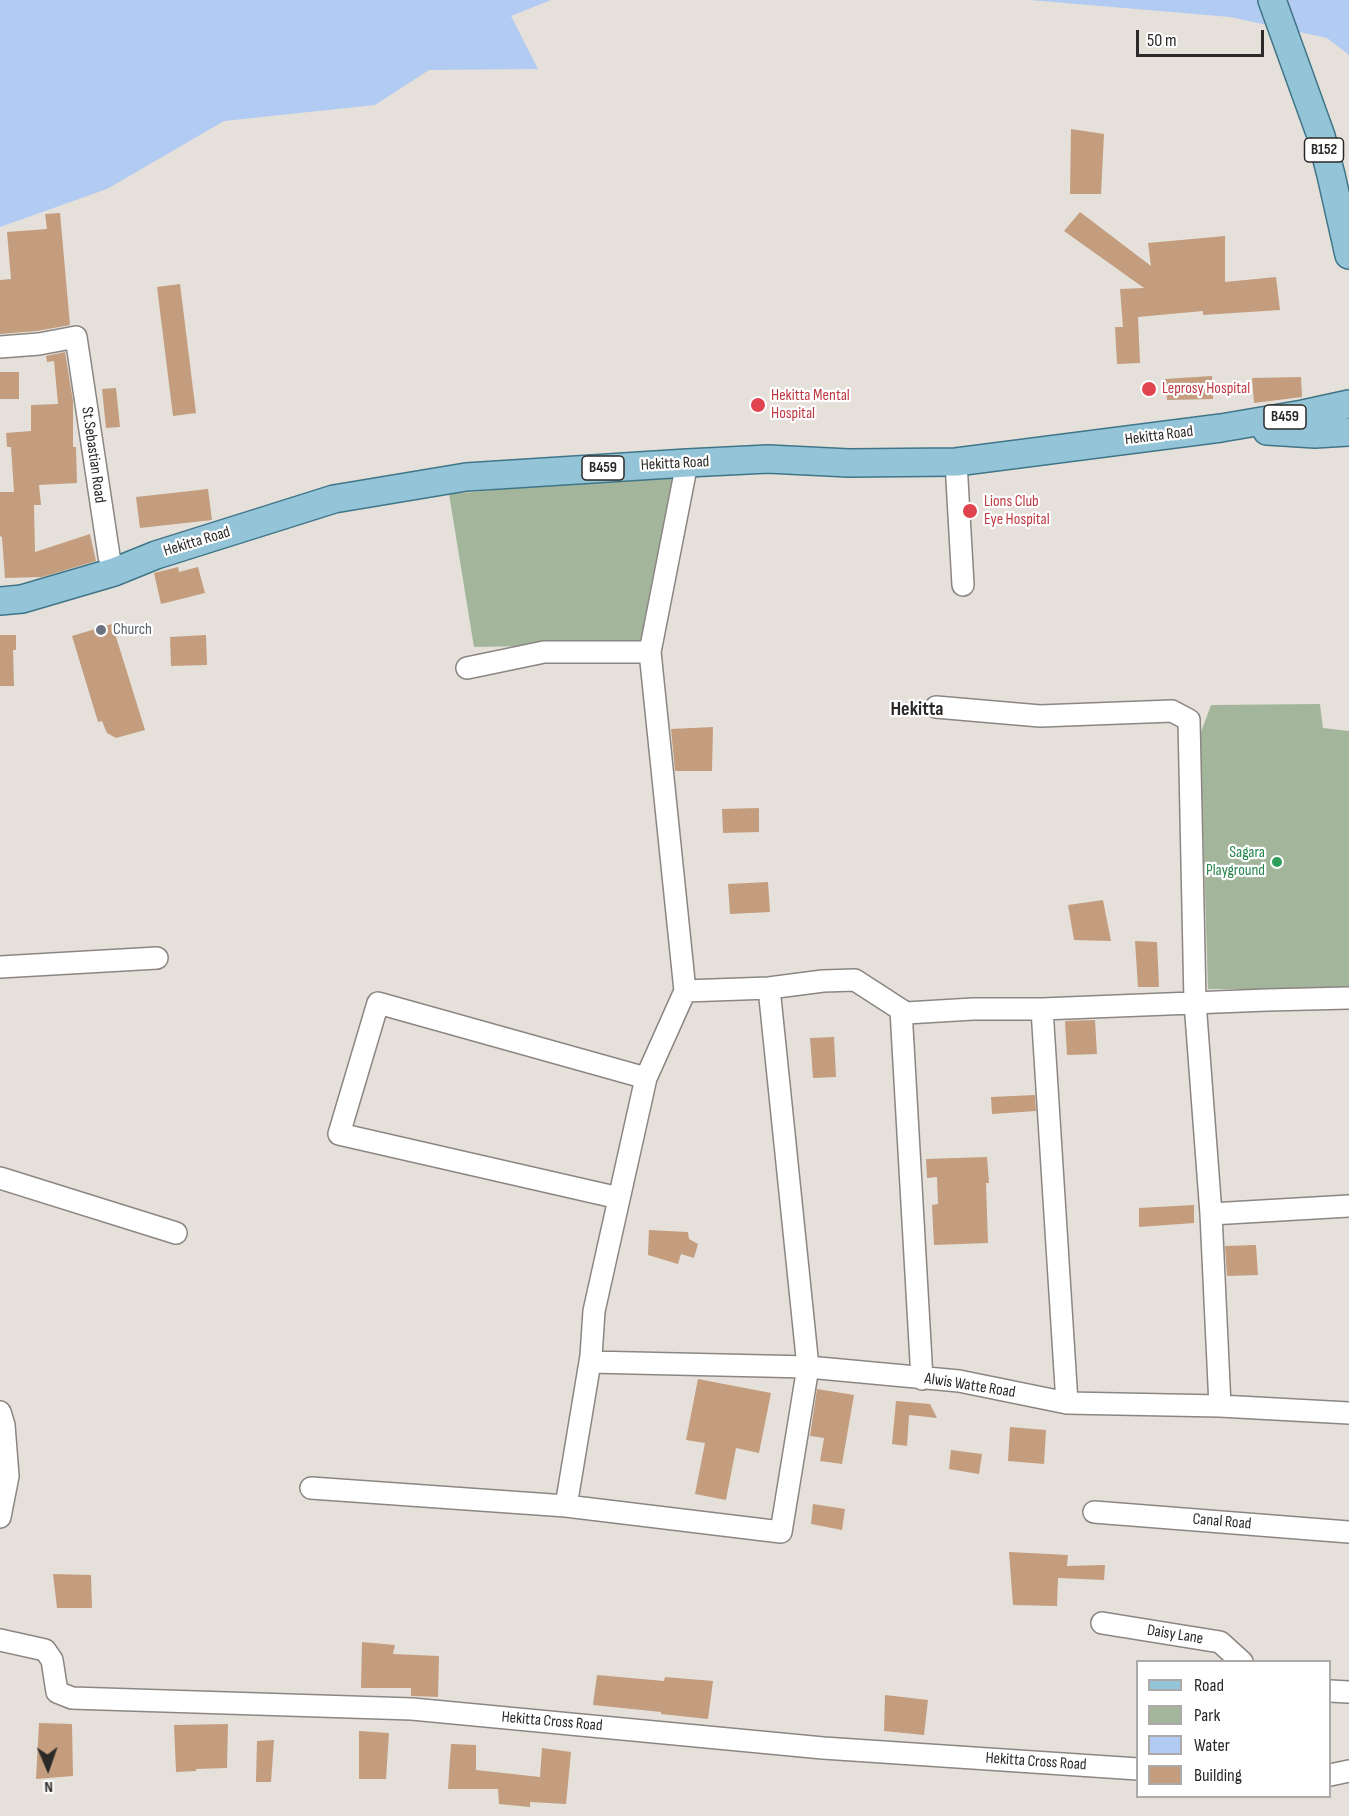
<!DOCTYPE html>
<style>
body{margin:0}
#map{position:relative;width:1349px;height:1816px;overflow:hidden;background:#e6e0db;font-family:"Sofia Sans Condensed",sans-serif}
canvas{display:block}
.legend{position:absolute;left:1136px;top:1660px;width:195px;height:138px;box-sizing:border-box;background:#fff;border:2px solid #abaaa9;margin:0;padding:8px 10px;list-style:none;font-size:18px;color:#2c2a28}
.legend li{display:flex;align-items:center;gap:12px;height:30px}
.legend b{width:30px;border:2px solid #abaaa9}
.north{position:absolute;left:18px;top:1738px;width:60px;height:60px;-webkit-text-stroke:4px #fff;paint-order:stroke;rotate:178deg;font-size:16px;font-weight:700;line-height:24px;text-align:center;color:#2c2a28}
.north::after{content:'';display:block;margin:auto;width:21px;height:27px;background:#2c2a28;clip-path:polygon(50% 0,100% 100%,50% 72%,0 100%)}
.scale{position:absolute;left:1136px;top:30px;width:128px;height:27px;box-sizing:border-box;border:3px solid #2c2a28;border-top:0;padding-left:8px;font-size:18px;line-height:21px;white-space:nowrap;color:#2c2a28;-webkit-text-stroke:4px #fff;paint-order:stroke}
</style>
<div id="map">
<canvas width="1349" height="1816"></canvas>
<ul class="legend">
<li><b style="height:8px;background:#93c4d7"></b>Road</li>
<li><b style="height:16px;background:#a3b69b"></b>Park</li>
<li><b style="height:16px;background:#b1cbf3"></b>Water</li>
<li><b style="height:16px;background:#c39d7d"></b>Building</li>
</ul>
<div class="north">N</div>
<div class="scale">50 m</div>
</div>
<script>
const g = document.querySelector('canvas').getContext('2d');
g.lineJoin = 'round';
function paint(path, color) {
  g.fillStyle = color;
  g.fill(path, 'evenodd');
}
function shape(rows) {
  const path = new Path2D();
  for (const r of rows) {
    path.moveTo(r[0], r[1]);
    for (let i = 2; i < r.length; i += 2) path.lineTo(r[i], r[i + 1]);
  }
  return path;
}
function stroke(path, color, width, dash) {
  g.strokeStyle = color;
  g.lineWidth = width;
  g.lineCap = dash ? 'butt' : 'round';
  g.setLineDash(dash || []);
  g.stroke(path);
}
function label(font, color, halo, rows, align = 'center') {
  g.font = font + ' "Sofia Sans Condensed",sans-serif';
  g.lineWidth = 4.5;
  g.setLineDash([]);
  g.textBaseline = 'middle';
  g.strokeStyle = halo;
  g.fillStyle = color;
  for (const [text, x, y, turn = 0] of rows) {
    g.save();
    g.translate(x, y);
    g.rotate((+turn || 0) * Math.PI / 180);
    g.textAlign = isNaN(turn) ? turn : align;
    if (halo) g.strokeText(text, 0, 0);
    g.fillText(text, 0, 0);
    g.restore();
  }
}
const green = shape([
 [674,474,645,634,638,644,474,647,449,494],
 [1320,704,1323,728,1349,731,1349,989,1208,989,1200,735,1211,705]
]);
const water = shape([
 [0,0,551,0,511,16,538,69,429,70,375,105,224,121,107,189,0,227],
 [1030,0,1349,0,1349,55,1327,38,1230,17]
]);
const building = shape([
 [1071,129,1104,134,1101,194,1070,194],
 [1080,212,1151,266,1148,243,1225,236,1225,282,1276,277,1280,310,1203,315,1203,311,1138,317,1140,363,1117,364,1115,327,1123,327,1120,289,1144,288,1064,231],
 [60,213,70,325,37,331,0,334,0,280,11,279,7,232,47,229,45,214],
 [180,284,196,413,173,416,157,287],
 [65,352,73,401,73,447,76,447,77,483,39,485,41,505,34,505,35,552,90,534,96,561,42,577,5,578,2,537,0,536,0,492,14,492,11,447,7,447,6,433,31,431,31,405,58,404,54,361,47,362,46,356],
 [0,372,19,372,19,399,0,399],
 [1212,376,1213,399,1167,400,1165,379],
 [1301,377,1302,397,1254,403,1252,378],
 [116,388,120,427,106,428,102,389],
 [208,489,212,520,140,528,136,497],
 [178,567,179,572,198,567,205,593,161,604,154,573],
 [112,624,145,730,116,738,107,733,102,721,98,722,72,636],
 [0,635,16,635,16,650,13,650,14,686,0,686],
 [206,635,207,665,171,666,170,637],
 [713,727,712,771,675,771,671,729],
 [759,808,759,832,723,833,722,809],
 [768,882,770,912,730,914,728,884],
 [1103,900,1111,941,1074,940,1068,905],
 [1135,941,1157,942,1159,987,1138,987],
 [1095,1020,1097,1054,1067,1055,1065,1021],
 [834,1037,836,1077,813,1078,810,1038],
 [1035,1095,1036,1111,992,1114,991,1097],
 [987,1157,989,1183,986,1183,988,1243,934,1245,932,1205,938,1204,937,1177,927,1178,926,1159],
 [1194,1205,1194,1223,1139,1227,1139,1208],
 [649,1230,688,1232,689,1239,698,1244,694,1258,681,1254,678,1264,648,1255],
 [1256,1245,1258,1275,1227,1276,1225,1246],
 [698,1379,771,1393,759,1453,736,1448,726,1500,695,1494,705,1443,686,1440],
 [817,1389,854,1395,842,1464,820,1461,824,1438,810,1436],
 [896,1401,930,1404,937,1418,909,1415,907,1446,892,1444],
 [1010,1427,1046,1430,1044,1464,1008,1461],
 [951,1450,982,1454,979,1474,949,1469],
 [813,1504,845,1509,842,1530,811,1524],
 [1009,1552,1068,1555,1067,1566,1105,1565,1104,1580,1058,1578,1057,1606,1013,1605],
 [53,1574,91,1575,92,1608,57,1608],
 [362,1642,395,1645,393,1654,439,1656,438,1697,411,1696,411,1688,361,1688],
 [597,1675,664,1681,665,1677,713,1681,708,1719,661,1714,661,1712,593,1705],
 [885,1695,928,1700,924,1735,884,1731],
 [39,1723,72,1724,73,1776,36,1779],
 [228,1724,227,1768,196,1769,196,1771,176,1772,174,1725],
 [359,1731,389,1733,386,1779,359,1779],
 [274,1740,271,1782,256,1782,257,1741],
 [451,1744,476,1745,476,1770,540,1777,542,1748,571,1752,566,1804,530,1802,530,1807,499,1804,498,1789,448,1789]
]);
const minor = shape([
 [0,347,39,344,76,337,109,556,114,572],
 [956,462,963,585],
 [467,668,544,652,650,652],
 [936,707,1040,716,1172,711,1189,720,1195,1002,1211,1214,1220,1406],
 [0,967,157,958],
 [685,991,650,652,687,463],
 [1042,1009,1067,1403],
 [901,1010,922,1379],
 [0,1178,176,1233],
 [619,1198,339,1134,378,1003,646,1078],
 [1211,1214,1349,1206],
 [590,1362,808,1367,959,1381,1067,1403,1220,1406,1349,1413],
 [0,1412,4,1425,8,1476,0,1517],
 [311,1488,566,1506,591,1356,594,1311,646,1078,685,991,769,988,823,981,855,980,906,1013,973,1009,1042,1009,1267,1000,1349,998],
 [566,1506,781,1532,808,1367,769,988],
 [1094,1512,1349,1532],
 [1102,1623,1220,1642,1242,1662],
 [0,1640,45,1650,52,1660,57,1692,72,1698,412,1709,823,1748,1138,1769],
 [1330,1691,1349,1692],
 [1330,1775,1349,1771]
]);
const major = shape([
 [1272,0,1321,136,1331,175,1349,255],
 [1267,431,1315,434,1349,432],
 [0,601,22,599,114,572,156,555,334,499,466,477,687,463,768,459,849,463,956,462,1221,428,1303,414,1349,404]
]);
const markers = [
 [1149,389,8,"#e0444e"],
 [758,405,8,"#e0444e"],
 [970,511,8,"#e0444e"],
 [101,630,6,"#6b7280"],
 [1277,862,6,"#2e9e5b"]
];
const shields = [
 [1324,150,39],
 [1285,417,42],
 [603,468,42]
];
const shieldNames = [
 ["B152",1324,150],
 ["B459",1285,417],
 ["B459",603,468]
];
const healthNames = [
 ["Leprosy Hospital",1162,389],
 ["Hekitta Mental",771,396],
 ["Hospital",771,414],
 ["Lions Club",984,502],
 ["Eye Hospital",984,520]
];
const streetNames = [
 ["Hekitta Road",1159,436,-7],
 ["St.Sebastian Road",93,455,82],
 ["Hekitta Road",675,464,-3],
 ["Hekitta Road",197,542,-17],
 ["Alwis Watte Road",970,1386,9],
 ["Canal Road",1222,1522,5],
 ["Daisy Lane",1175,1635,9],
 ["Hekitta Cross Road",552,1722,5],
 ["Hekitta Cross Road",1036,1762,4]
];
const worshipNames = [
 ["Church",113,630]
];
const leisureNames = [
 ["Sagara",1265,853],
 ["Playground",1265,871]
];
const quarterNames = [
 ["Hekitta",917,710]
];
paint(green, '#a3b69b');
paint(water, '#b1cbf3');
paint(building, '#c39d7d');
stroke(minor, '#8b8681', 24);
stroke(major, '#407588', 30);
stroke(minor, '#fff', 21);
stroke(major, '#93c4d7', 27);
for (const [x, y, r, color] of markers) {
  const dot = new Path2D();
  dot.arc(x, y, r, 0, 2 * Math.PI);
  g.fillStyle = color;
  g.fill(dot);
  stroke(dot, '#fff', 2);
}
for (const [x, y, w] of shields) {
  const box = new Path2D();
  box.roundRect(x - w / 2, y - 12, w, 24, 4.5);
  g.fillStyle = '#fff';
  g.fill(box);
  stroke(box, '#2c2a28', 1.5);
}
label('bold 15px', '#2c2a28', null, shieldNames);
label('16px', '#be3a42', '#fff', healthNames, 'left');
label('16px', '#2c2a28', '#fff', streetNames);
label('16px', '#5b616d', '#fff', worshipNames, 'left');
label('16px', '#27864d', '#fff', leisureNames, 'right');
label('bold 20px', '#2c2a28', '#fff', quarterNames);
</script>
